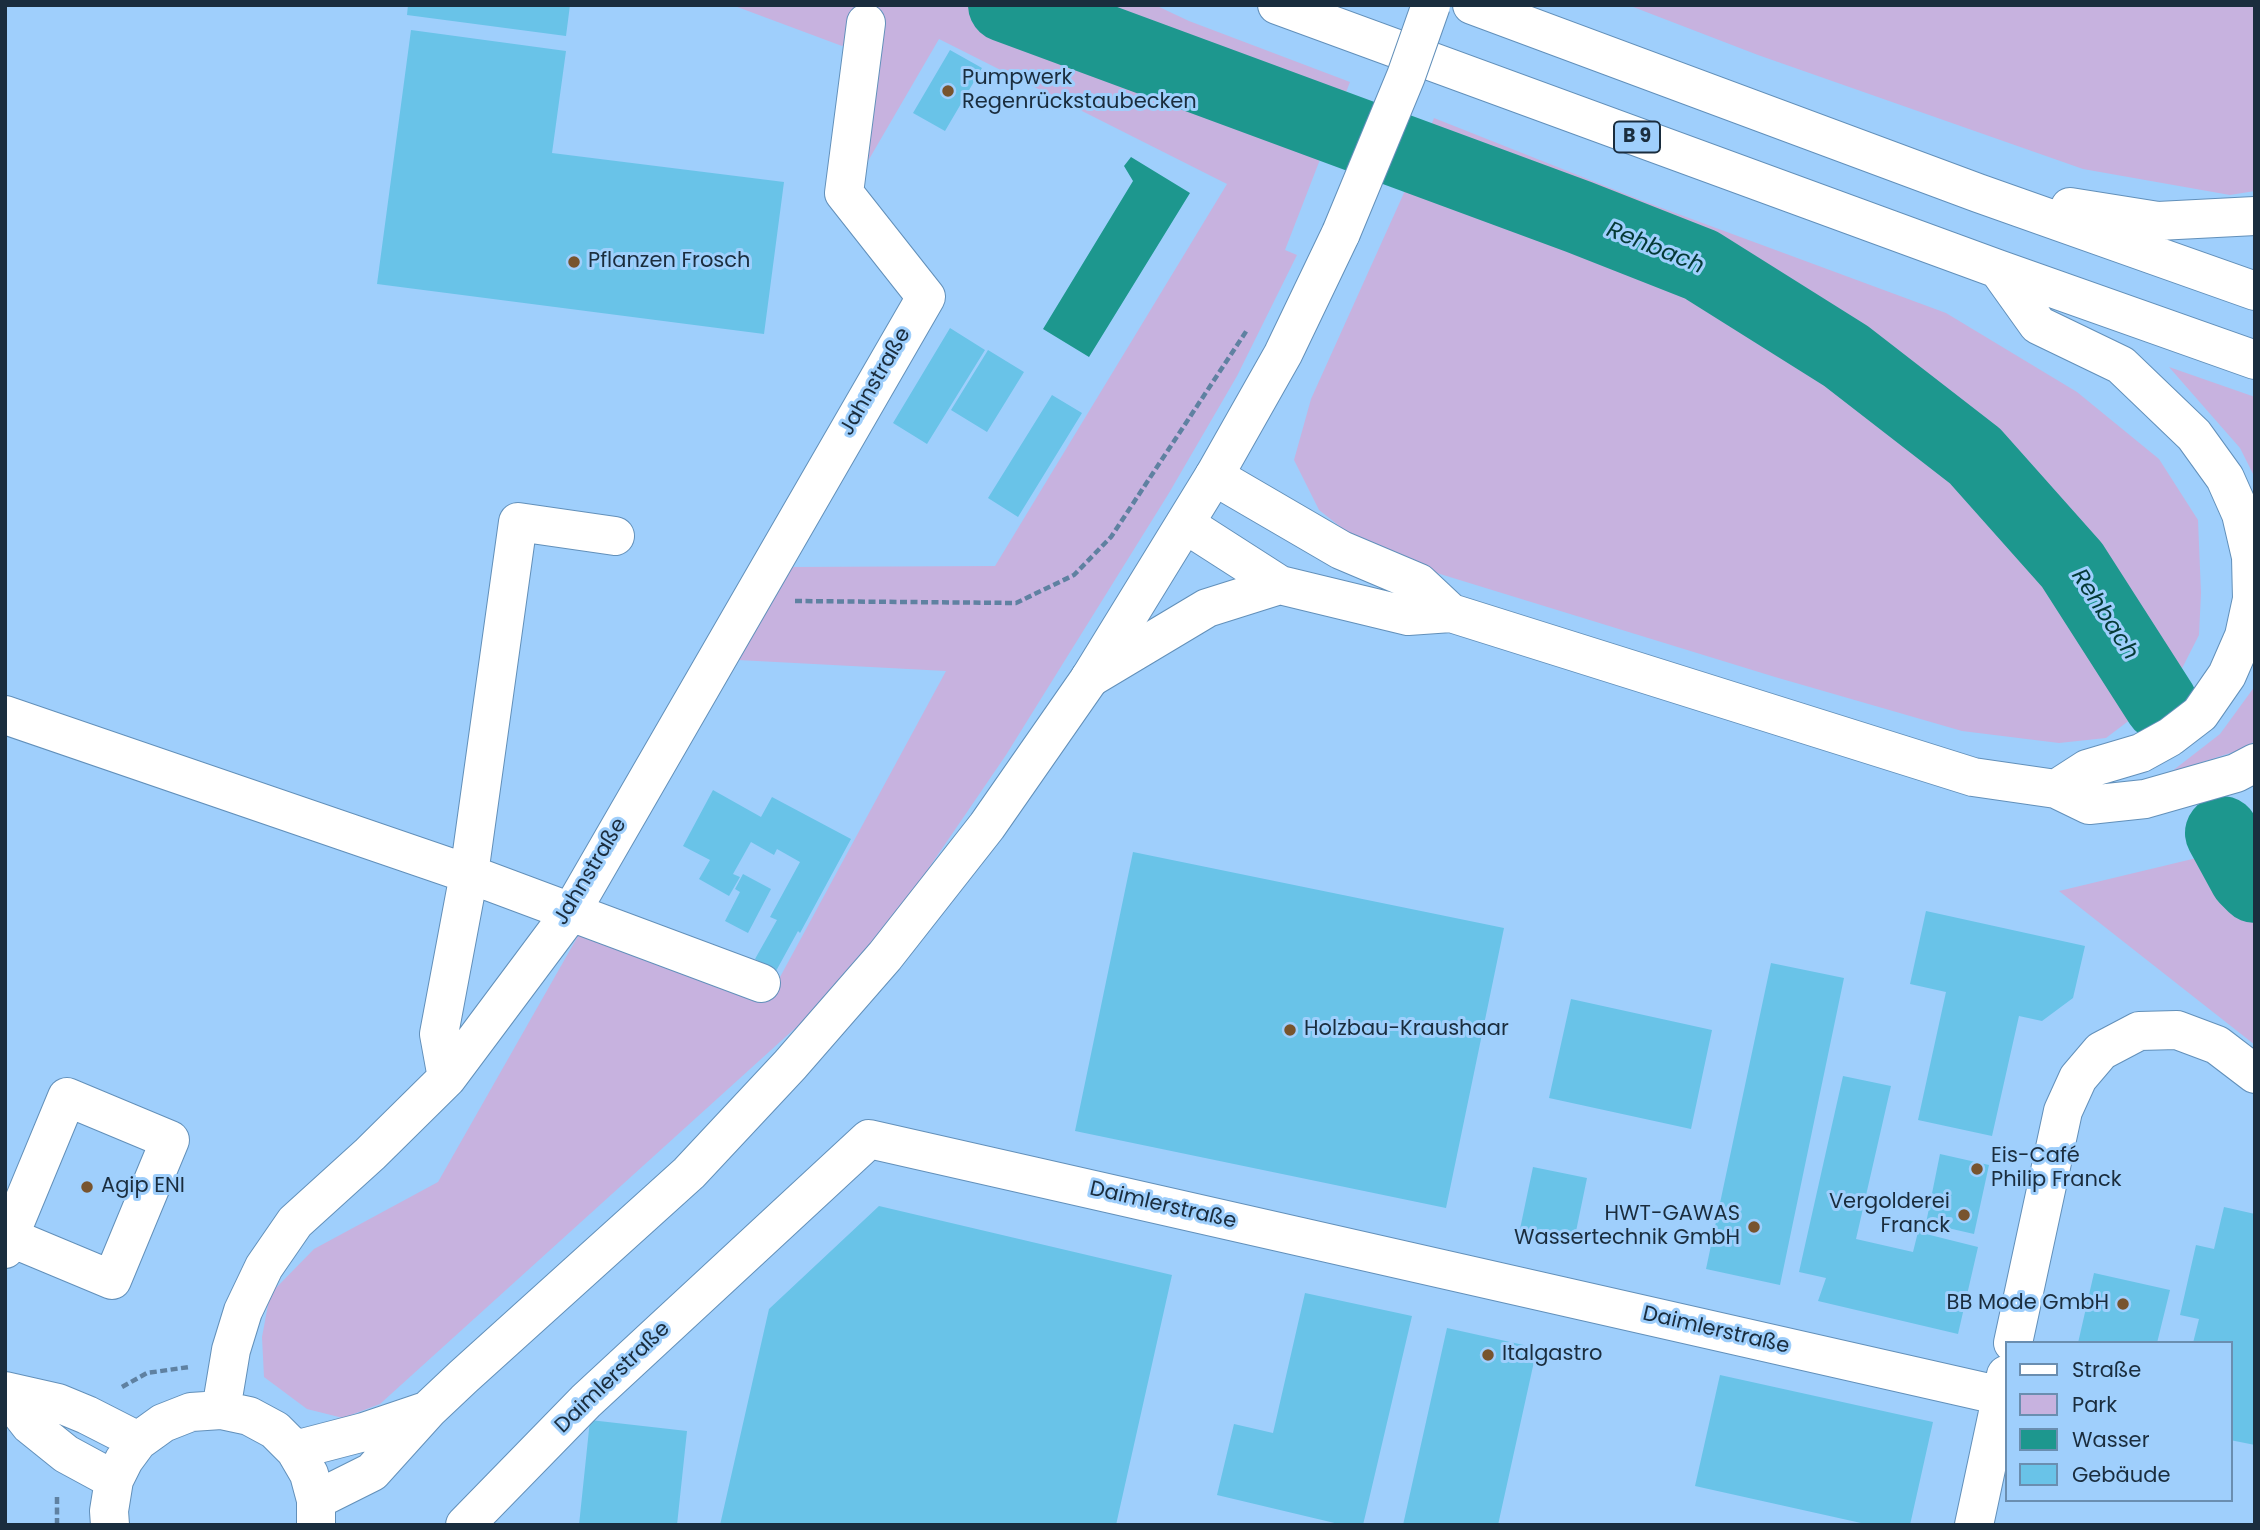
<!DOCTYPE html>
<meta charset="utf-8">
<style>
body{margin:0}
#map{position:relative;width:2260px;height:1530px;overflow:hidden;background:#9fcffc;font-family:Poppins,sans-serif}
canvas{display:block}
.frame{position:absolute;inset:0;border:7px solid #1a2d3e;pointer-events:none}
.legend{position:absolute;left:2005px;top:1341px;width:228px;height:161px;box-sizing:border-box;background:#9fcffc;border:2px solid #6a8eb0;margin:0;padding:9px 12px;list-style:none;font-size:21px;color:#1a2d3e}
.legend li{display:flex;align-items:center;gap:14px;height:35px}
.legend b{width:35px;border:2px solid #6a8eb0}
</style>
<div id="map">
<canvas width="2260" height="1530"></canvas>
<div class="frame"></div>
<ul class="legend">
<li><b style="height:9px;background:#fff"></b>Straße</li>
<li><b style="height:19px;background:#c7b2df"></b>Park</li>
<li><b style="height:19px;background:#1d978e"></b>Wasser</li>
<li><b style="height:19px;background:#69c3e8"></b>Gebäude</li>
</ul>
</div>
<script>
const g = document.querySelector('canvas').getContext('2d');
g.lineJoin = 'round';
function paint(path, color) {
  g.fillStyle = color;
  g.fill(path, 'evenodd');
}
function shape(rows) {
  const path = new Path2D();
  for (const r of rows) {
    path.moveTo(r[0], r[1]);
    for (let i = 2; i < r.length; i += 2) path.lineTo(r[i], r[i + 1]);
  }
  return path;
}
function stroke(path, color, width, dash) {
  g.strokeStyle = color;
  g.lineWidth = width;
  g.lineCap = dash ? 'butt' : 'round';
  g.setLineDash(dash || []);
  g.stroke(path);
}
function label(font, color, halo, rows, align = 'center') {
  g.font = font + ' Poppins,sans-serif';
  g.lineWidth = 6;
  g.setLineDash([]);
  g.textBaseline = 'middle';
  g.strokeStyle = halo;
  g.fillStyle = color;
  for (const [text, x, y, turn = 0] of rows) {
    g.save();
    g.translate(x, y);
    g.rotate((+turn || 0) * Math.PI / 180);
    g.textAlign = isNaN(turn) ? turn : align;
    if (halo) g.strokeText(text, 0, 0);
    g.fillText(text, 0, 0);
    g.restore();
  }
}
const green = shape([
 [732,5,1155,5,1189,21,1350,82,1285,250,1297,255,1237,376,1169,493,1006,755,909,897,823,1003,380,1404,343,1418,307,1409,264,1377,262,1337,270,1294,314,1249,438,1182,582,929,767,1001,946,671,738,660,791,567,995,566,1227,184,939,39,861,173,883,11,842,46],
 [1628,5,2255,5,2255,191,2230,195,2083,169,1758,55],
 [1434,118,1643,201,1946,313,2077,392,2159,459,2198,520,2201,593,2199,635,2172,688,2106,738,2059,743,1962,731,1775,677,1375,554,1319,510,1294,460,1311,399,1408,184],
 [2169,367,2255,397,2255,478,2240,448],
 [2255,686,2255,741,2243,749,2171,772,2220,734],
 [2255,844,2255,1045,2059,891]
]);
const water = shape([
 [1131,157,1190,193,1089,357,1043,329,1133,181,1124,166]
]);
const river = shape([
 [1005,5,1579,217,1701,265,1846,356,1975,456,2072,565,2161,704],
 [2222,833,2246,877,2255,886]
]);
const building = shape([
 [408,5,570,5,566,36,407,15],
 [411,30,566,51,552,153,784,182,764,334,377,284],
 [950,50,982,68,945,131,913,113],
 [950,328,985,350,927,444,893,423],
 [988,350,1024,372,987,432,951,410],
 [1052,395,1082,413,1018,517,988,498],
 [713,790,761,817,772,797,851,839,800,933,798,931,776,971,755,959,777,920,770,917,800,862,777,849,774,855,751,842,733,874,740,877,729,896,699,879,710,860,683,846],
 [1133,852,1504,928,1446,1208,1075,1131],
 [743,874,771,889,748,933,725,921,740,892,735,889],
 [1926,911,2085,946,2073,998,2042,1021,2019,1016,1992,1136,1918,1120,1946,992,1910,984],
 [1771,963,1844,978,1780,1285,1706,1269],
 [1571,999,1712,1030,1691,1129,1549,1098],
 [1843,1076,1891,1086,1856,1239,1913,1252,1918,1232,1978,1247,1958,1334,1818,1301,1826,1278,1799,1272],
 [1940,1154,1989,1165,1974,1234,1926,1223],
 [1533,1167,1587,1178,1574,1241,1520,1229],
 [879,1206,1172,1275,1116,1525,720,1525,769,1309],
 [2224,1207,2255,1214,2255,1445,2230,1440,2230,1343,2193,1343,2199,1319,2180,1315,2196,1245,2214,1249],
 [2094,1273,2170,1290,2157,1343,2078,1343],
 [1305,1293,1412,1316,1363,1525,1343,1525,1217,1495,1234,1424,1273,1433],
 [1447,1328,1537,1348,1498,1525,1403,1525],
 [1720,1375,1933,1422,1910,1525,1870,1525,1695,1486],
 [590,1420,687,1431,677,1525,579,1525]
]);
const path = shape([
 [795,601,1016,603,1074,575,1111,537,1247,330],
 [122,1387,147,1373,189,1367],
 [57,1525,57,1494]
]);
const minor = shape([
 [5,715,469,874,761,983],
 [447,1078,439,1034,469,874,518,522,615,536],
 [5,1249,9,1237,67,1097,170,1140,112,1280,9,1237],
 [2013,1343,2063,1111,2078,1078,2101,1051,2139,1031,2177,1030,2217,1045,2255,1074],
 [5,1391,58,1403,87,1415,138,1441],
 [5,1393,30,1425,66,1454,114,1480],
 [221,1410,231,1350,243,1311,264,1267,295,1222,370,1154,447,1078,571,912,926,297,844,193,866,23],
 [295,1450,364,1432,426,1411],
 [316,1500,372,1472,428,1410,463,1377,689,1173,790,1065,885,956,987,826,1090,678],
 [110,1525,109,1511,114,1480,124,1460,138,1441,163,1423,191,1412,221,1410,249,1416,275,1430,295,1450,309,1474,316,1500,316,1525],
 [465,1525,586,1401,869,1139,2002,1396],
 [1974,1525,2006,1375]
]);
const major = shape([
 [1090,678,1214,476,1283,354,1341,233]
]);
const highway = shape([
 [1277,5,1998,269,2255,360],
 [1472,5,1978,193,2255,291],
 [2070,207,2158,221,2255,216],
 [1998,269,2038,325,2121,365,2194,435,2225,478,2241,514,2251,557,2252,599,2244,636,2227,675,2200,714,2170,737,2141,753,2087,769,2056,789],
 [1214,476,1341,550,1419,583,1451,613],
 [1185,524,1280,585,1408,616,1451,613,1973,777,2056,789,2089,805,2145,799,2236,773,2255,763],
 [1090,678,1207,608,1280,585]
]);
const majorBridge = shape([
 [1341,233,1406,76,1431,5]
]);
const markers = [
 [948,91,7,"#78542e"],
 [574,262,7,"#78542e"],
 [1290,1030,7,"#78542e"],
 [1977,1169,7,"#78542e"],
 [87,1187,7,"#78542e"],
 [1964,1215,7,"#78542e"],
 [1754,1227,7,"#78542e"],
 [2123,1304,7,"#78542e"],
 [1488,1355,7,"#78542e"]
];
const shields = [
 [1637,137,46]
];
const shieldNames = [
 ["B 9",1637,137]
];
const poiNames = [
 ["Pumpwerk",962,79],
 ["Regenrückstaubecken",962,103],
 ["Pflanzen Frosch",588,262],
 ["Holzbau-Kraushaar",1304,1030],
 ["Eis-Café",1991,1157],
 ["Philip Franck",1991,1181],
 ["Agip ENI",101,1187],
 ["Vergolderei",1950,1203,"right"],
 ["Franck",1950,1227,"right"],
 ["HWT-GAWAS",1740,1215,"right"],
 ["Wassertechnik GmbH",1740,1239,"right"],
 ["BB Mode GmbH",2109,1304,"right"],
 ["Italgastro",1502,1355]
];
const streetNames = [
 ["Jahnstraße",876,382,-60],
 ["Jahnstraße",591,872,-59],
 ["Daimlerstraße",1163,1206,13],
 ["Daimlerstraße",1716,1331,13],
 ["Daimlerstraße",613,1378,-44]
];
const waterNames = [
 ["Rehbach",1655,249,22],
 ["Rehbach",2104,615,57]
];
paint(green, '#c7b2df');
paint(water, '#1d978e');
stroke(river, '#1d978e', 74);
paint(building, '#69c3e8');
stroke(minor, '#6290ba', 40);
stroke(major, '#6290ba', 40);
stroke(highway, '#6290ba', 40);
stroke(path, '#5f81a1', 4.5, [7, 3.5]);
stroke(minor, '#fff', 38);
stroke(major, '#fff', 38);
stroke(highway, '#fff', 38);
stroke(majorBridge, '#6290ba', 40, []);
stroke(majorBridge, '#fff', 38);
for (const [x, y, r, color] of markers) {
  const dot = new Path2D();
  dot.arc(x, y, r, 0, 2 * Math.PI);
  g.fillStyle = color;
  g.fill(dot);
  stroke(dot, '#9fcffc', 2.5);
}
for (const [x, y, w] of shields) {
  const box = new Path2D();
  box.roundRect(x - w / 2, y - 15.5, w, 31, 5);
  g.fillStyle = '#9fcffc';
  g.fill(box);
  stroke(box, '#1a2d3e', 2);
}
label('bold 19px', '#1a2d3e', null, shieldNames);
label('21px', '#1a2d3e', '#9fcffc', poiNames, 'left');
label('21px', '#1a2d3e', '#9fcffc', streetNames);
label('italic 23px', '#053a36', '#9fcffc', waterNames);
</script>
